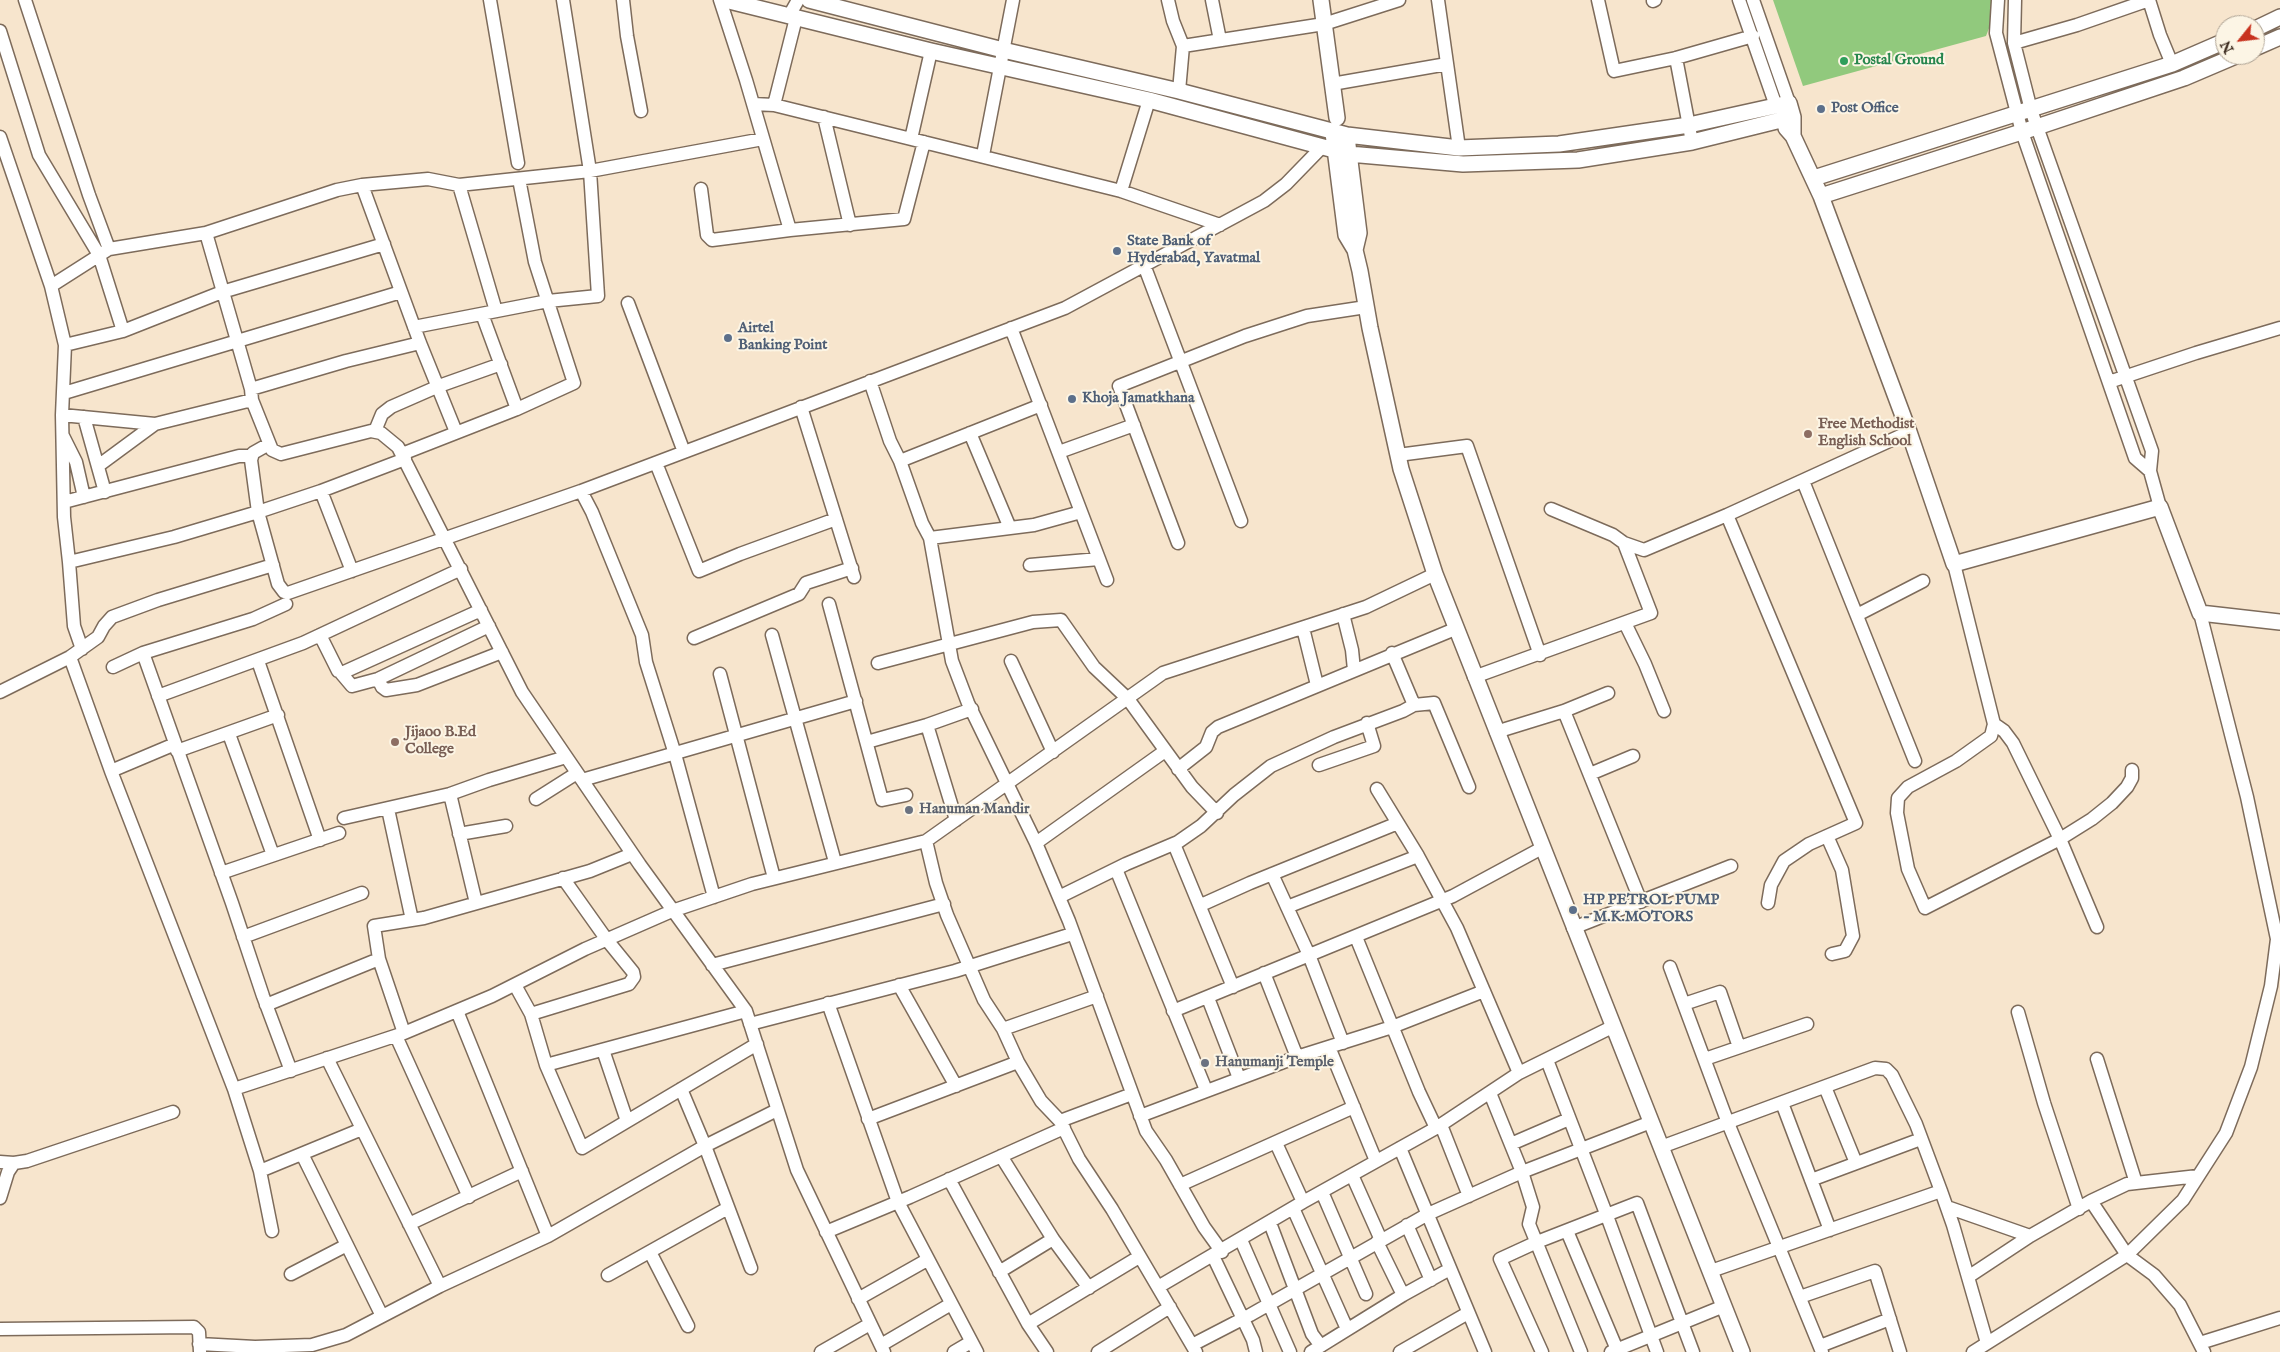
<!DOCTYPE html>
<style>
body{margin:0}
#map{position:relative;width:2280px;height:1352px;overflow:hidden;background:#f7e5cd;font-family:"IM FELL English",serif}
canvas{display:block}
.north{position:absolute;left:2215px;top:15px;width:50px;height:50px;box-sizing:border-box;background:#fcf5e5;border:1px solid #afa495;border-radius:50%;rotate:241deg;font-size:14px;font-weight:700;line-height:20px;text-align:center;color:#3b2a1e}
.north::after{content:'';display:block;margin:auto;width:18px;height:22px;background:#c8321e;clip-path:polygon(50% 0,100% 100%,50% 72%,0 100%)}
</style>
<div id="map">
<canvas width="2280" height="1352"></canvas>
<div class="north">N</div>
</div>
<script>
const g = document.querySelector('canvas').getContext('2d');
g.lineJoin = 'round';
function paint(path, color) {
  g.fillStyle = color;
  g.fill(path, 'evenodd');
}
function shape(rows) {
  const path = new Path2D();
  for (const r of rows) {
    path.moveTo(r[0], r[1]);
    for (let i = 2; i < r.length; i += 2) path.lineTo(r[i], r[i + 1]);
  }
  return path;
}
function stroke(path, color, width, dash) {
  g.strokeStyle = color;
  g.lineWidth = width;
  g.lineCap = dash ? 'butt' : 'round';
  g.setLineDash(dash || []);
  g.stroke(path);
}
function label(font, color, halo, rows, align = 'center') {
  g.font = font + ' "IM FELL English",serif';
  g.lineWidth = 4;
  g.setLineDash([]);
  g.textBaseline = 'middle';
  g.strokeStyle = halo;
  g.fillStyle = color;
  for (const [text, x, y, turn = 0] of rows) {
    g.save();
    g.translate(x, y);
    g.rotate((+turn || 0) * Math.PI / 180);
    g.textAlign = isNaN(turn) ? turn : align;
    if (halo) g.strokeText(text, 0, 0);
    g.fillText(text, 0, 0);
    g.restore();
  }
}
const green = shape([
 [1773,0,1996,0,1997,8,1986,36,1803,86]
]);
const minor = shape([
 [25,0,89,195,109,249,206,233,337,190,362,185,428,179,459,185,590,171,763,139],
 [490,0,518,163],
 [623,0,627,36,641,111],
 [720,0,746,80,790,230],
 [1168,0,1173,21,1183,46,1179,91],
 [1212,0,1220,40],
 [1438,0,1459,148],
 [1598,0,1614,71,1676,58,1753,36],
 [1739,0,1776,106],
 [1753,0,1789,103],
 [1998,0,1996,33,2022,132,2135,458,2150,471],
 [2015,0,2014,43,2031,110,2152,451,2150,471,2160,507],
 [2149,0,2160,35,2172,64],
 [1653,1,1655,0],
 [789,16,798,0],
 [0,31,39,155,99,255,123,331,65,345],
 [2014,43,2077,25,2149,0],
 [1183,46,1324,24,1399,0],
 [1676,58,1692,142],
 [1332,84,1447,64],
 [753,104,774,105,1121,191,1220,225],
 [774,105,796,18],
 [824,117,850,225],
 [0,137,51,286],
 [911,139,931,51],
 [983,155,1013,0],
 [362,185,420,343,456,432],
 [459,185,496,311],
 [701,189,707,235,712,240,790,230,904,219,924,142],
 [1121,191,1149,100],
 [206,233,251,389,252,400,272,450,281,454,371,431,381,433,398,447,522,692,640,865,746,1011,797,1170,884,1352],
 [109,249,51,286,65,345,62,415,64,517,69,562,174,537,258,512,321,491,405,459],
 [1144,265,1241,521],
 [628,303,684,452],
 [482,314,517,409],
 [414,327,548,301,598,296,590,171,563,0],
 [1011,328,1107,580],
 [123,331,222,292,384,244],
 [870,381,890,441,900,461,922,523,930,538,952,661,968,703,1036,843,1069,921,1146,1131,1166,1160,1204,1227,1222,1252],
 [2109,382,2196,353,2280,328],
 [251,389,346,361,420,343],
 [64,393,401,292],
 [801,407,854,577],
 [62,415,155,424,252,400],
 [84,417,105,492],
 [375,431,382,414,391,407,439,386,501,364],
 [970,433,1010,528],
 [63,436,76,462,84,497],
 [269,444,253,453,251,460,258,512,278,584,284,592,288,593,581,491,1065,308,1264,201,1286,184,1321,148],
 [1059,452,1134,425],
 [402,454,517,409,574,383,535,262,519,179],
 [1398,455,1467,446,1540,655],
 [900,461,1041,405],
 [656,463,699,571,740,554,836,519],
 [98,466,155,424],
 [1803,481,1915,761],
 [321,491,352,571],
 [581,491,592,512,642,635,646,662,675,754,714,897],
 [64,502,239,456,251,456],
 [1551,509,1613,535,1624,543,1644,550,1727,515,1909,432],
 [1727,515,1856,823,1809,844,1784,861,1771,885,1768,903],
 [930,538,1034,525,1081,512],
 [1178,543,1119,386,1245,336,1307,316,1366,307],
 [69,562,74,626,82,649],
 [1954,564,1994,724,1991,736,1956,761,1908,787,1898,798,1897,813,1908,869,1925,908,2060,839,2092,819,2112,803,2127,787,2132,778,2132,770],
 [1030,565,1099,559],
 [829,604,882,800,906,795],
 [1343,614,1352,650,1354,670],
 [1857,615,1923,581],
 [1625,623,1645,664,1664,711],
 [1303,628,1317,685],
 [320,635,338,671,344,672,481,610],
 [772,635,835,862],
 [694,638,799,594,806,583,852,568],
 [143,653,232,903,263,996,291,1071],
 [1392,653,1414,705],
 [70,657,111,771,234,1089,260,1171,272,1231],
 [258,661,320,840],
 [1011,661,1053,752],
 [878,663,1033,622,1061,620,1094,667,1128,699,1192,787,1217,813],
 [113,667,143,653,253,619,286,604],
 [341,673,352,686,378,679,489,626],
 [720,674,774,878],
 [1474,677,1651,613,1624,543],
 [378,679,382,687,386,690,417,685,502,652],
 [0,692,70,657,98,637,104,626,112,617,158,600,273,565],
 [158,696,303,643,461,569],
 [1564,711,1641,902],
 [1994,724,2004,731,2013,743,2060,839,2097,927],
 [927,725,956,820],
 [1496,732,1564,711,1608,693],
 [229,734,273,855],
 [867,742,927,725,972,709],
 [177,751,278,715],
 [1319,765,1374,746,1367,723],
 [1178,769,1206,747,1212,732,1218,727,1455,629],
 [111,771,175,744],
 [1590,774,1633,756],
 [582,780,856,701],
 [1377,789,1418,856,1457,928,1519,1073],
 [450,794,476,903],
 [536,799,577,773],
 [388,809,412,920],
 [344,818,450,794,489,780,566,757],
 [459,834,506,826],
 [1827,836,1842,870,1853,936,1845,951,1832,954],
 [926,841,936,883,947,915,984,1000,1003,1029,1018,1062,1041,1101,1060,1121,1079,1159,1112,1209,1196,1352],
 [1036,843,1165,751],
 [1174,844,1233,987],
 [1116,869,1206,1090],
 [221,873,339,833],
 [1272,874,1309,955,1343,1043],
 [1059,897,1126,864,1178,842,1201,826,1234,795,1271,766,1334,737,1403,711,1414,705,1434,703,1469,787],
 [1201,905,1250,883,1398,823],
 [1287,907,1418,856],
 [1573,928,1731,866],
 [243,937,362,893],
 [1356,937,1419,1092,1436,1128],
 [712,965,944,904],
 [1670,967,1728,1123,1822,1352],
 [1264,973,1297,1057],
 [515,985,531,1014,546,1065,582,1148,757,1044],
 [899,985,956,1086],
 [1208,998,1239,1078],
 [828,1003,898,1202,977,1352],
 [1684,1004,1720,992,1739,1047],
 [266,1005,379,959],
 [457,1011,548,1236],
 [1173,1011,1453,896,1542,848],
 [2018,1012,2044,1103,2079,1209],
 [531,1014,629,984,634,977,633,972,607,940,563,878],
 [750,1024,955,971,1072,934],
 [1003,1029,1097,996],
 [404,1033,379,959,374,926,424,918,590,871,632,854],
 [396,1036,469,1197],
 [1329,1047,1376,1161],
 [603,1050,627,1121],
 [327,1058,440,1286],
 [1705,1059,1807,1024],
 [2097,1059,2136,1183],
 [1547,1060,1607,1216,1657,1352],
 [546,1065,746,1011],
 [1825,1087,1856,1163],
 [234,1089,404,1033,492,996,585,949,672,911,752,884,926,841,1163,673,1366,607,1435,574],
 [681,1089,705,1146,751,1268],
 [1490,1093,1522,1172,1533,1207,1529,1224,1581,1352],
 [1782,1103,1830,1230],
 [1140,1116,1297,1057,1392,1027,1484,991],
 [868,1119,1018,1062],
 [1060,1121,1132,1094],
 [1441,1125,1469,1196],
 [1276,1143,1303,1202],
 [1511,1144,1569,1119],
 [1661,1147,1875,1068,1886,1069,1892,1075,1916,1124,1941,1191,1953,1225,1987,1343],
 [1400,1148,1485,1352],
 [302,1154,382,1316],
 [1001,1156,1053,1239,1089,1288],
 [0,1162,14,1163],
 [260,1171,362,1129],
 [1352,1175,1381,1240],
 [949,1179,1028,1324,1047,1352],
 [1811,1180,1921,1139],
 [1180,1185,1354,1107],
 [1322,1192,1366,1294],
 [0,1198,8,1172,14,1163,27,1161,173,1112],
 [2091,1201,2127,1255,2154,1275,2180,1305,2204,1352],
 [1947,1207,2030,1236],
 [1293,1208,1347,1329],
 [1270,1223,1312,1334,1321,1346],
 [409,1224,522,1171],
 [1407,1225,1431,1280],
 [1567,1231,1618,1352],
 [826,1232,910,1197,1064,1128],
 [1241,1240,1290,1352],
 [1377,1242,1403,1295],
 [650,1252,688,1326],
 [1213,1256,1253,1340,1256,1352],
 [1711,1271,1941,1191],
 [999,1272,1053,1239],
 [291,1274,347,1245],
 [608,1275,728,1208],
 [1968,1277,2030,1236,2091,1201,2127,1184,2198,1176],
 [1158,1287,1303,1202,1436,1128,1519,1073,1612,1027],
 [1800,1297,1875,1271,1900,1352],
 [858,1299,927,1260],
 [1028,1324,1139,1257],
 [0,1329,194,1327,199,1332,200,1352],
 [2200,1343,2280,1318],
 [199,1344,255,1347,312,1345,346,1335,440,1286,548,1236,705,1146,777,1110],
 [881,1345,951,1304],
 [1192,1345,1250,1315,1428,1214,1522,1172,1651,1122],
 [1820,1346,1890,1319],
 [821,1352,870,1324],
 [954,1352,971,1342],
 [1098,1352,1170,1307],
 [1311,1352,1403,1295,1450,1269],
 [1400,1352,1468,1313],
 [1542,1352,1500,1259,1537,1242,1637,1203,1693,1352],
 [1611,1352,1724,1306],
 [1973,1352,2127,1255,2183,1200,2226,1133,2251,1067,2271,986,2277,939,2247,797,2200,613]
]);
const major = shape([
 [725,0,931,51,1149,100,1349,154,1463,164,1578,160,1692,142,1793,117],
 [809,0,1003,50,1179,91,1347,135,1459,148,1559,144,1689,125,1789,103,1793,117,1793,136],
 [1321,0,1337,118],
 [2255,29,2280,17],
 [2255,48,2280,37],
 [1786,128,1793,136,1821,196,1909,432,1954,564,2160,507,2200,613,2280,622],
 [1333,133,1346,235,1355,250,1360,271,1370,328,1401,469,1435,574,1742,1352],
 [1348,145,1359,233,1355,250],
 [1814,178,2172,64,2225,41],
 [1821,196,2037,127,2184,78,2238,55]
]);
const markers = [
 [1844,61,5,"#2e9e5b"],
 [1821,109,5,"#5c6f8a"],
 [1117,251,5,"#5c6f8a"],
 [728,338,5,"#5c6f8a"],
 [1072,399,5,"#5c6f8a"],
 [1808,434,5,"#8d6e63"],
 [395,742,5,"#8d6e63"],
 [909,810,5,"#6b7280"],
 [1573,910,5,"#5c6f8a"],
 [1205,1063,5,"#6b7280"]
];
const leisureNames = [
 ["Postal Ground",1854,61]
];
const serviceNames = [
 ["Post Office",1831,109],
 ["State Bank of",1127,242],
 ["Hyderabad, Yavatmal",1127,259],
 ["Airtel",738,329],
 ["Banking Point",738,346],
 ["Khoja Jamatkhana",1082,399],
 ["HP PETROL PUMP",1583,901],
 ["- M.K.MOTORS",1583,918]
];
const educationNames = [
 ["Free Methodist",1818,425],
 ["English School",1818,442],
 ["Jijaoo B.Ed",405,733],
 ["College",405,750]
];
const worshipNames = [
 ["Hanuman Mandir",919,810],
 ["Hanumanji Temple",1215,1063]
];
paint(green, '#91c97d');
stroke(minor, '#7d6b5b', 15);
stroke(major, '#7d6b5b', 18);
stroke(minor, '#fff', 12);
stroke(major, '#fff', 15);
for (const [x, y, r, color] of markers) {
  const dot = new Path2D();
  dot.arc(x, y, r, 0, 2 * Math.PI);
  g.fillStyle = color;
  g.fill(dot);
  stroke(dot, '#fcf5e5', 2);
}
label('bold 15px', '#27864d', '#fcf5e5', leisureNames, 'left');
label('bold 15px', '#4e5e75', '#fcf5e5', serviceNames, 'left');
label('bold 15px', '#785e54', '#fcf5e5', educationNames, 'left');
label('bold 15px', '#5b616d', '#fcf5e5', worshipNames, 'left');
</script>
